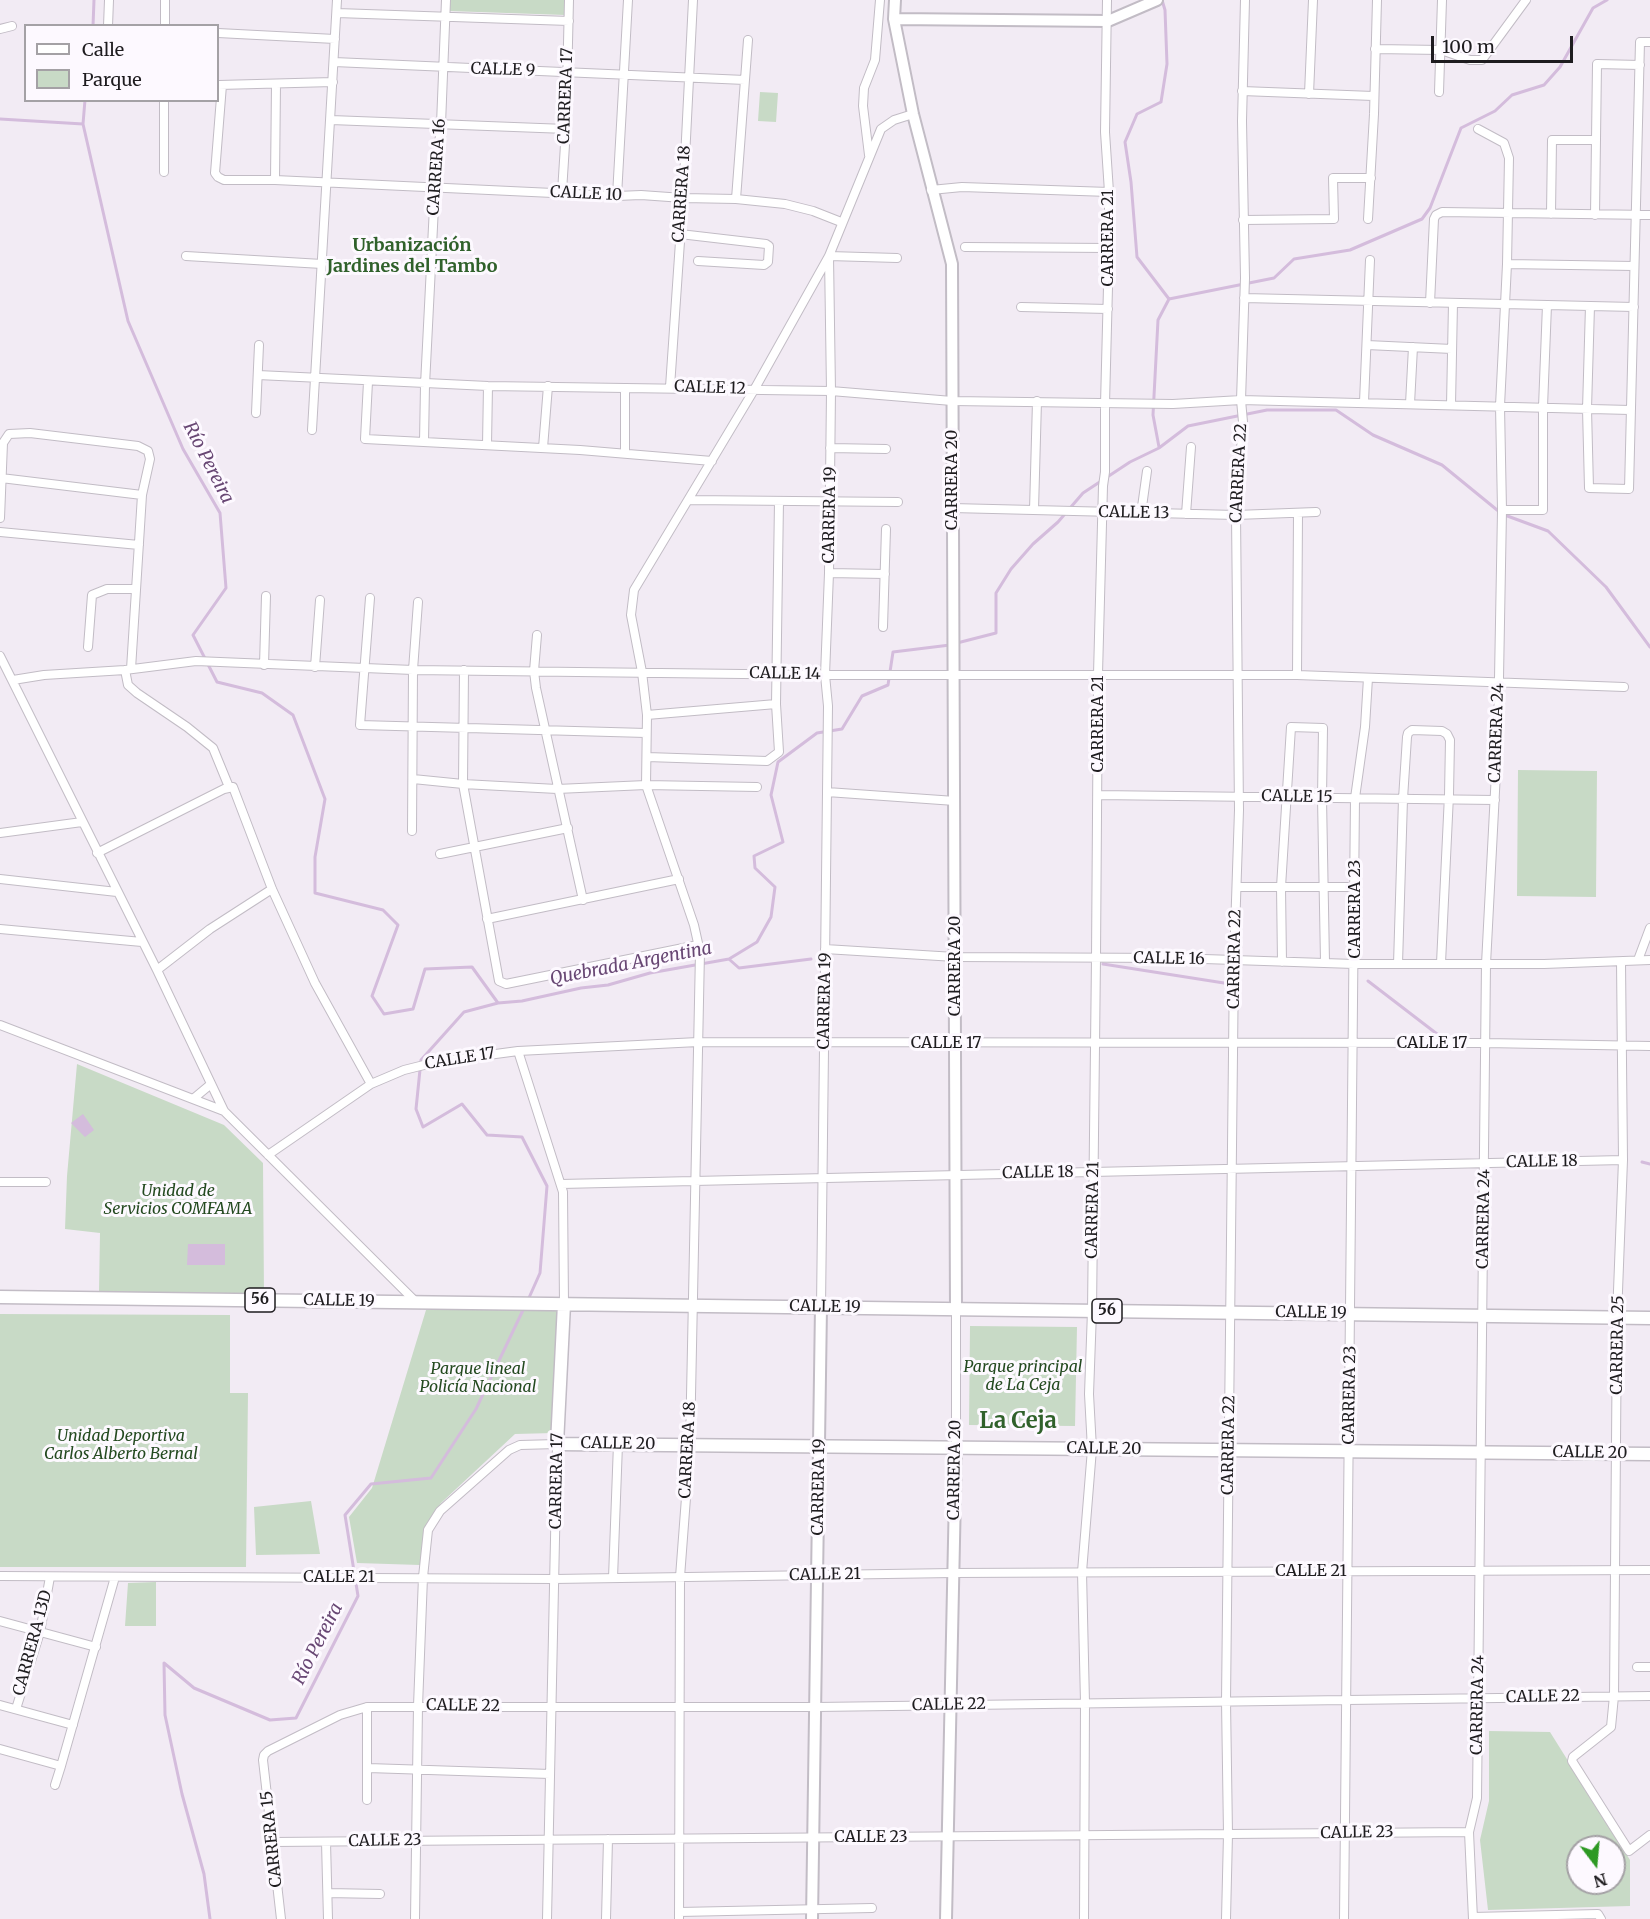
<!DOCTYPE html>
<meta charset="utf-8">
<style>
body{margin:0}
#map{position:relative;width:1650px;height:1919px;overflow:hidden;background:#f2ebf4;font-family:Merriweather,serif}
canvas{display:block}
.legend{position:absolute;left:24px;top:24px;width:195px;height:78px;box-sizing:border-box;background:#fdf9ff;border:2px solid #a4a1a5;margin:0;padding:8px 10px;list-style:none;font-size:18px;color:#1e1c1f}
.legend li{display:flex;align-items:center;gap:12px;height:30px}
.legend b{width:30px;border:2px solid #a4a1a5}
.north{position:absolute;left:1566px;top:1835px;width:60px;height:60px;box-sizing:border-box;background:#fdf9ff;border:2px solid #a4a1a5;border-radius:50%;rotate:164deg;font-size:16px;font-weight:700;line-height:24px;text-align:center;color:#1e1c1f}
.north::after{content:'';display:block;margin:auto;width:21px;height:27px;background:#2d9923;clip-path:polygon(50% 0,100% 100%,50% 72%,0 100%)}
.scale{position:absolute;left:1431px;top:36px;width:142px;height:27px;box-sizing:border-box;border:3px solid #1e1c1f;border-top:0;padding-left:8px;font-size:18px;line-height:21px;white-space:nowrap;color:#1e1c1f;-webkit-text-stroke:4px #fdf9ff;paint-order:stroke}
</style>
<div id="map">
<canvas width="1650" height="1919"></canvas>
<ul class="legend">
<li><b style="height:8px;background:#fff"></b>Calle</li>
<li><b style="height:16px;background:#c8dac6"></b>Parque</li>
</ul>
<div class="north">N</div>
<div class="scale">100 m</div>
</div>
<script>
const g = document.querySelector('canvas').getContext('2d');
g.lineJoin = 'round';
function paint(path, color) {
  g.fillStyle = color;
  g.fill(path, 'evenodd');
}
function shape(rows) {
  const path = new Path2D();
  for (const r of rows) {
    path.moveTo(r[0], r[1]);
    for (let i = 2; i < r.length; i += 2) path.lineTo(r[i], r[i + 1]);
  }
  return path;
}
function stroke(path, color, width, dash) {
  g.strokeStyle = color;
  g.lineWidth = width;
  g.lineCap = dash ? 'butt' : 'round';
  g.setLineDash(dash || []);
  g.stroke(path);
}
function label(font, color, halo, rows, align = 'center') {
  g.font = font + ' Merriweather,serif';
  g.lineWidth = 6;
  g.setLineDash([]);
  g.textBaseline = 'middle';
  g.strokeStyle = halo;
  g.fillStyle = color;
  for (const [text, x, y, turn = 0] of rows) {
    g.save();
    g.translate(x, y);
    g.rotate((+turn || 0) * Math.PI / 180);
    g.textAlign = isNaN(turn) ? turn : align;
    if (halo) g.strokeText(text, 0, 0);
    g.fillText(text, 0, 0);
    g.restore();
  }
}
const green = shape([
 [450,0,566,0,565,15,449,11],
 [760,92,778,93,776,122,758,121],
 [1518,770,1597,771,1596,897,1517,896],
 [77,1064,224,1125,263,1163,264,1296,99,1292,100,1233,65,1229,67,1176],
 [561,1309,554,1433,515,1434,441,1503,424,1529,420,1565,357,1563,349,1517,372,1488,426,1310],
 [0,1314,230,1315,230,1393,248,1393,246,1567,0,1567],
 [970,1326,1077,1327,1075,1426,969,1425],
 [311,1501,320,1554,256,1555,254,1507],
 [156,1582,156,1626,125,1626,128,1583],
 [1489,1731,1550,1732,1630,1860,1630,1906,1488,1910,1480,1840,1489,1801],
 [1578,1847,1614,1847,1614,1883,1578,1883]
]);
const water = shape([
 [83,1114,94,1130,85,1137,71,1123],
 [188,1244,225,1244,225,1265,187,1265]
]);
const stream = shape([
 [1162,0,1165,10,1167,64,1161,102,1137,114,1125,142,1131,182,1137,257,1169,299],
 [93,26,94,0],
 [0,119,83,124,128,321,183,449,220,513,226,588,193,635,217,682,262,693,293,715,325,799,315,857,315,893,383,910,398,925,372,996,384,1014,413,1009,425,969,472,967,498,1003,464,1012,421,1060,416,1109,423,1127,462,1104,487,1135,522,1137,547,1186,540,1273,528,1300],
 [83,124,85,100],
 [1169,299,1274,278,1294,259,1350,250,1422,219,1430,208,1461,128,1495,111,1512,95,1544,85,1560,67,1593,8,1607,0],
 [1159,447,1153,415,1158,320,1169,299],
 [957,643,996,633,996,593,1011,569,1033,544,1058,522,1083,493,1130,462,1159,448,1188,426,1267,410,1336,410,1373,435,1442,465,1502,514,1548,531,1606,587,1650,647],
 [730,960,739,968,811,959],
 [1103,964,1224,983],
 [1368,981,1441,1037],
 [498,1003,522,1001,581,988,608,985,650,973,729,959,757,942,771,917,775,887,755,868,754,856,783,842,771,795,778,762,817,733,842,729,862,696,888,685,893,652,950,645],
 [1642,1162,1650,1164],
 [210,1919,204,1874,182,1794,165,1715,164,1663,194,1688,270,1720,296,1718,358,1596,345,1515,371,1484,431,1478,476,1409,524,1308]
]);
const street = shape([
 [165,0,165,26],
 [337,13,569,21],
 [108,26,109,0],
 [0,29,12,26],
 [218,33,335,39],
 [1375,49,1441,50,1470,60,1482,60,1526,0],
 [334,62,745,80],
 [219,85,333,82],
 [222,85,215,173,218,177,224,180,275,180,617,196,641,195,683,198,736,199,785,204,813,211,841,222],
 [1242,91,1373,96],
 [1439,92,1442,0],
 [1309,94,1313,0],
 [331,120,566,129],
 [869,155,863,106,864,88,875,60,880,0],
 [164,172,164,100],
 [275,180,276,84],
 [931,190,962,187,1109,192],
 [562,192,566,129,569,0],
 [617,196,628,0],
 [736,199,748,40],
 [1551,214,1552,140,1596,140],
 [1595,215,1597,64,1640,65],
 [1368,219,1374,114,1377,0],
 [1243,220,1334,219,1333,178,1371,178],
 [680,234,766,244,769,246,768,262,764,265,698,261],
 [965,247,1109,248],
 [186,256,322,264],
 [829,256,897,258],
 [1507,264,1634,266],
 [1244,298,1634,307],
 [1430,303,1434,219,1436,215,1442,212,1650,215],
 [1590,306,1587,409,1589,488,1629,489,1640,42,1650,42],
 [1021,307,1108,309],
 [1367,345,1452,349],
 [258,375,488,386,831,391,952,401,1173,404,1241,400,1630,410],
 [368,382,365,439,580,450,712,461],
 [670,387,683,198,693,0],
 [1364,402,1370,260],
 [1410,404,1413,347],
 [1451,405,1453,303],
 [256,413,259,345],
 [312,430,337,0],
 [424,442,425,385,435,187,441,124,446,0],
 [487,445,488,386],
 [543,448,548,386],
 [830,448,886,449],
 [625,453,625,388],
 [1,478,142,495],
 [689,500,898,502],
 [952,508,1236,515,1316,512],
 [1034,510,1037,401],
 [1502,510,1543,510,1543,407,1547,305],
 [1141,514,1147,471],
 [1186,514,1191,447],
 [0,518,3,443,9,434,30,433,138,446,148,451,150,459,142,495,131,669],
 [0,532,139,545],
 [829,573,885,574],
 [370,598,360,725,646,733],
 [883,627,886,529],
 [537,635,534,671,536,688,583,900],
 [88,647,92,595,107,589,135,589],
 [0,656,157,970,224,1111,415,1301],
 [264,665,266,596],
 [315,667,320,600],
 [125,670,128,685,137,693,187,727,213,748,229,787],
 [464,670,463,784,499,981,506,984,698,945],
 [1297,675,1624,687],
 [13,680,44,675,125,670,196,661,413,670,825,675,1297,675,1298,513],
 [647,715,776,704],
 [647,757,767,761,779,752,776,704,779,501],
 [413,779,463,784,557,789,646,785,757,787],
 [827,792,955,801],
 [1098,795,1495,800],
 [412,831,413,670,418,602],
 [0,833,82,822],
 [97,853,224,789,233,787,272,889,315,983,371,1084],
 [440,854,568,828],
 [0,879,117,892],
 [1237,887,1355,887],
 [487,919,679,879],
 [0,929,142,942],
 [825,949,955,957,1174,958,1354,964,1544,964,1650,960],
 [1638,960,1650,928],
 [1282,962,1281,887,1291,727,1323,728,1322,798,1325,962],
 [1621,962,1623,1160,1617,1317,1614,1696,1611,1727,1573,1757,1572,1761,1629,1851,1650,1835],
 [1398,964,1403,799,1407,737,1408,733,1412,730,1442,731,1447,734,1450,740,1449,795,1441,963],
 [157,970,210,929,272,889],
 [0,1025,224,1111],
 [518,1051,563,1192,564,1304],
 [193,1099,211,1084],
 [268,1155,371,1084,404,1070,436,1062,518,1051,698,1042,1486,1043,1650,1046],
 [0,1182,46,1182],
 [561,1184,1623,1160],
 [821,1307,828,706,825,675,829,573,831,391,829,256,881,129,894,120,913,114],
 [956,1447,956,1309],
 [0,1576,554,1579,953,1573,1650,1570],
 [613,1578,618,1444],
 [0,1621,96,1647],
 [1637,1667,1650,1667],
 [0,1705,73,1725],
 [367,1707,367,1800],
 [16,1709,40,1632,50,1577],
 [0,1749,61,1766,115,1577],
 [368,1768,550,1774],
 [55,1785,61,1766],
 [273,1842,1469,1832],
 [326,1842,328,1919],
 [328,1893,380,1894],
 [679,1912,872,1908],
 [1473,1917,1598,1914,1601,1919],
 [281,1919,263,1760,264,1755,268,1751,340,1715,367,1707,816,1707,1650,1696],
 [415,1919,418,1706,423,1577,428,1530,440,1511,509,1450,520,1445,557,1444,547,1919],
 [606,1919,608,1839],
 [679,1919,680,1577,690,1445,700,952,694,925,646,785,647,715,642,672,631,615,634,590,754,390,829,256],
 [1084,1919,1085,1703,1082,1572,1092,1449,1089,1394,1092,1311,1096,958,1098,674,1103,486,1105,472,1105,404,1109,248,1109,192,1105,132,1107,0],
 [1226,1919,1228,1834,1226,1701,1234,961,1239,810,1236,515,1243,422,1241,400,1245,278,1242,121,1245,0],
 [1344,1919,1355,798,1365,727,1368,678],
 [1473,1919,1469,1832,1477,1798,1486,964,1498,734,1502,510,1500,406,1507,264,1509,158,1504,143,1478,129]
]);
const secondary = shape([
 [895,0,894,19,913,114,952,264,956,1309],
 [894,19,1108,21,1157,0],
 [812,1919,821,1307],
 [946,1919,956,1447]
]);
const primary = shape([
 [0,1297,1650,1318],
 [564,1304,557,1444,1650,1454]
]);
const shields = [
 [260,1300,30],
 [1107,1311,30]
];
const shieldNames = [
 ["56",260,1300],
 ["56",1107,1311]
];
const streetNames = [
 ["CALLE 9",503,70,2],
 ["CARRERA 17",566,96,-88],
 ["CARRERA 16",437,167,-86],
 ["CALLE 10",586,194,3],
 ["CARRERA 18",682,194,-86],
 ["CARRERA 21",1108,238,-90],
 ["CALLE 12",710,388,2],
 ["CARRERA 22",1239,473,-87],
 ["CARRERA 20",952,480,-90],
 ["CALLE 13",1134,513,1],
 ["CARRERA 19",830,515,-89],
 ["CALLE 14",785,674,1],
 ["CARRERA 21",1098,724,-90],
 ["CARRERA 24",1497,733,-88],
 ["CALLE 15",1297,797,1],
 ["CARRERA 23",1355,909,-90],
 ["CALLE 16",1169,959,1],
 ["CARRERA 22",1235,959,-89],
 ["CARRERA 20",955,966,-90],
 ["CARRERA 19",825,1001,-89],
 ["CALLE 17",946,1043],
 ["CALLE 17",1432,1043],
 ["CALLE 17",460,1059,-9],
 ["CALLE 18",1542,1162,-1],
 ["CALLE 18",1038,1173,-1],
 ["CARRERA 21",1093,1210,-89],
 ["CARRERA 24",1484,1219,-89],
 ["CALLE 19",339,1301,1],
 ["CALLE 19",825,1307,1],
 ["CALLE 19",1311,1313,1],
 ["CARRERA 25",1618,1345,-89],
 ["CARRERA 23",1350,1395,-89],
 ["CALLE 20",618,1444,1],
 ["CARRERA 22",1229,1445,-89],
 ["CALLE 20",1104,1449,1],
 ["CARRERA 18",688,1450,-87],
 ["CALLE 20",1590,1453,1],
 ["CARRERA 20",955,1470,-89],
 ["CARRERA 17",557,1481,-89],
 ["CARRERA 19",819,1487,-89],
 ["CALLE 21",1311,1571],
 ["CALLE 21",825,1575,-1],
 ["CALLE 21",339,1577],
 ["CARRERA 13D",33,1643,-75],
 ["CALLE 22",1543,1697,-1],
 ["CALLE 22",949,1705,-1],
 ["CARRERA 24",1478,1705,-89],
 ["CALLE 22",463,1706,1],
 ["CALLE 23",1357,1833,-1],
 ["CALLE 23",871,1837],
 ["CARRERA 15",272,1839,-96],
 ["CALLE 23",385,1841,-1]
];
const parkNames = [
 ["Unidad de",178,1191],
 ["Servicios COMFAMA",178,1209],
 ["Parque principal",1023,1367],
 ["de La Ceja",1023,1385],
 ["Parque lineal",478,1369],
 ["Policía Nacional",478,1387],
 ["Unidad Deportiva",121,1436],
 ["Carlos Alberto Bernal",121,1454]
];
const neighbourhoodNames = [
 ["Urbanización",412,246],
 ["Jardines del Tambo",412,267]
];
const waterNames = [
 ["Río Pereira",208,463,63],
 ["Quebrada Argentina",631,964,-11],
 ["Río Pereira",318,1644,-63]
];
const districtNames = [
 ["La Ceja",1018,1422]
];
paint(green, '#c8dac6');
paint(water, '#d4bcdc');
stroke(stream, '#d4bcdc', 3);
stroke(street, '#c2bcc5', 10);
stroke(secondary, '#c2bcc5', 14);
stroke(primary, '#c2bcc5', 15);
stroke(street, '#fff', 8);
stroke(secondary, '#fff', 10);
stroke(primary, '#fff', 12);
for (const [x, y, w] of shields) {
  const box = new Path2D();
  box.roundRect(x - w / 2, y - 12, w, 24, 4.5);
  g.fillStyle = '#fdf9ff';
  g.fill(box);
  stroke(box, '#1e1c1f', 1.5);
}
label('bold 15px', '#1e1c1f', null, shieldNames);
label('16px', '#1e1c1f', '#fdf9ff', streetNames);
label('italic 16px', '#244a20', '#fdf9ff', parkNames);
label('bold 18px', '#30612b', '#fdf9ff', neighbourhoodNames);
label('italic 18px', '#684774', '#fdf9ff', waterNames);
label('bold 22px', '#30612b', '#fdf9ff', districtNames);
</script>
